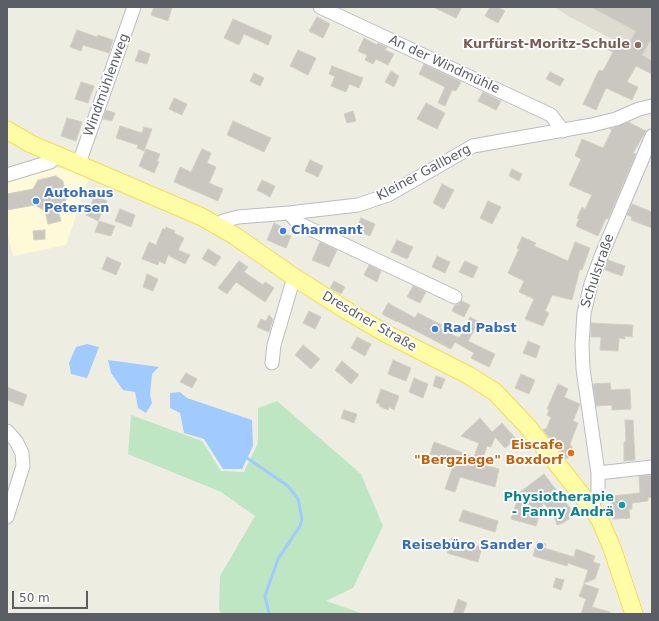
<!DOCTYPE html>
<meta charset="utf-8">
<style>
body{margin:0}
#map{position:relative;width:659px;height:621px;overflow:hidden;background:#eeede2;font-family:"DejaVu Sans",sans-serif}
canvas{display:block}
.frame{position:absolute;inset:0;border:8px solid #5b5e64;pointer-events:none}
.scale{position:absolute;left:12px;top:591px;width:76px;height:18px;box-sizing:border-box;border:2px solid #5b5e64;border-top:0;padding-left:5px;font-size:12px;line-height:14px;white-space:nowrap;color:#5b5e64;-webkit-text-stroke:3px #fff;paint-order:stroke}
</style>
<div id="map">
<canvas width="659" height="621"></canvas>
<div class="frame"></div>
<div class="scale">50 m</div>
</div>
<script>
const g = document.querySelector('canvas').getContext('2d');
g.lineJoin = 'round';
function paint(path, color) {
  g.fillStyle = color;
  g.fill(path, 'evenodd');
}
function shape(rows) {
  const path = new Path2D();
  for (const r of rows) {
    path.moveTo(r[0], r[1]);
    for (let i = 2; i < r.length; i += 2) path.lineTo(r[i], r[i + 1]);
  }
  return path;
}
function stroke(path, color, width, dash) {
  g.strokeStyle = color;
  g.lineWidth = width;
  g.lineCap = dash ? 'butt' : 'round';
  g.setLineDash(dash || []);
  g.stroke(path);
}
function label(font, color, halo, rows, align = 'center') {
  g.font = font + ' "DejaVu Sans",sans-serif';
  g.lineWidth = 3.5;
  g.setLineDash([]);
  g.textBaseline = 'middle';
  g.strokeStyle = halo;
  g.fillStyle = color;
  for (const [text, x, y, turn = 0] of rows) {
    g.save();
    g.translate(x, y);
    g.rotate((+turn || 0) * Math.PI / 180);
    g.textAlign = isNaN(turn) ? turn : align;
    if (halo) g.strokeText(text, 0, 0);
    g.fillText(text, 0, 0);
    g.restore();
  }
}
const commercial = shape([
 [53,168,68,168,90,174,66,245,13,256,7,233,7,179]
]);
const education = shape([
 [554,7,652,7,652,60,568,16]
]);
const green = shape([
 [277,401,361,474,383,526,353,588,326,601,364,614,221,614,219,609,220,576,255,516,221,492,128,454,131,415,202,441,221,471,244,472,258,443,258,408]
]);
const water = shape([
 [87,344,99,347,87,378,71,374,69,363,76,347],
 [108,360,159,367,152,374,150,395,152,403,146,413,138,408,135,392,123,390,111,373],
 [180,392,187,398,252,420,253,446,242,469,223,469,204,439,184,433,180,413,170,408,170,393]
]);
const stream = shape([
 [247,458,288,486,298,499,302,519,300,526,278,559,265,596,269,614]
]);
const building = shape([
 [154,7,172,7,168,21,151,15,154,7],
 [433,7,462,7,456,18,433,7],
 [490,7,497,7,505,11,498,23,485,16,490,7],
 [591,7,652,7,652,38,642,55,652,61,652,74,636,66,627,82,638,87,632,100,606,88,596,110,583,104,599,70,603,71,613,52,605,48,609,39,627,48,636,31,591,7],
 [317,17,330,24,323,38,309,31,317,17],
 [233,19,272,36,268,45,244,34,239,45,224,38,233,19],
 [77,30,97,37,98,35,113,40,109,53,83,45,81,51,70,47,77,30],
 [364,38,377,45,378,43,387,47,385,50,394,54,388,65,376,59,373,64,365,60,367,55,358,51,364,38],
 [139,50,150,54,147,64,135,61,139,50],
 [298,50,316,58,308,75,290,66,298,50],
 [424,64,461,82,456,91,452,90,445,106,438,103,445,87,419,74,424,64],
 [332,66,363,78,359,88,349,84,346,92,331,86,335,76,329,74,332,66],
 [391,71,399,76,394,87,385,82,391,71],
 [550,72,564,79,560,86,546,79,550,72],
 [254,73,264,78,260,86,250,81,254,73],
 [81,82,94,86,88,103,75,99,81,82],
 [483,92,501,101,496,110,478,101,483,92],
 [174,98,187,104,182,115,169,109,174,98],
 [426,103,445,113,437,129,417,119,426,103],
 [106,110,115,113,112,121,103,119,106,110],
 [353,111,356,121,347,123,344,114,353,111],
 [67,118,82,122,76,141,61,136,67,118],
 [233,121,271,138,264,152,227,135,233,121],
 [628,122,646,131,633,153,636,154,608,219,606,218,598,236,576,226,579,219,577,218,582,207,585,209,592,195,569,185,581,159,575,156,582,139,603,148,612,130,610,129,628,122],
 [120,126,142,133,144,127,152,129,144,151,137,148,138,145,116,138,120,126],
 [146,149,160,154,157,161,159,162,154,173,139,166,146,149],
 [202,149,211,153,207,163,216,167,209,183,223,189,218,201,174,182,180,167,191,172,202,149],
 [310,160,323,166,318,177,305,171,310,160],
 [512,169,522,174,519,181,509,176,512,169],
 [56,176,63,181,67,198,62,206,57,207,61,221,48,224,45,211,35,205,7,210,7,194,33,189,38,180,56,176],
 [262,180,275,186,270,197,257,190,262,180],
 [442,184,454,190,444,209,433,203,442,184],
 [95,196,107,201,98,221,86,215,95,196],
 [488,201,501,207,492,224,480,218,488,201],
 [632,204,652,212,652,228,631,220,632,217,627,215,632,204],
 [120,209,135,215,131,227,115,221,120,209],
 [361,218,375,224,370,236,356,230,361,218],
 [99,221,115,226,111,236,95,232,99,221],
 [274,223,287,229,285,234,291,236,286,248,267,240,274,223],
 [166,227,175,231,174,233,184,238,178,250,190,255,185,264,168,255,165,264,159,261,158,265,142,259,149,242,156,245,163,228,165,230,166,227],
 [45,230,45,239,34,240,33,231,45,230],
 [522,237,536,243,534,246,568,261,575,242,590,248,582,270,580,269,572,300,552,295,545,311,549,313,543,326,525,319,534,299,519,292,524,281,508,273,519,249,517,248,522,237],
 [397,240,413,247,407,259,391,252,397,240],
 [320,242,337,250,329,267,312,260,320,242],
 [208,249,221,257,215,266,202,259,208,249],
 [437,256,450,262,445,273,432,267,437,256],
 [107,257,121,263,116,275,102,269,107,257],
 [608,260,625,266,622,276,605,270,608,260],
 [239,261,248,267,244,272,263,285,265,282,274,288,265,302,236,282,227,294,218,288,239,261],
 [465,261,478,267,473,278,459,272,465,261],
 [369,265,381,271,377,282,364,275,369,265],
 [147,274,158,279,153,291,143,287,147,274],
 [334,281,345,287,341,294,330,288,334,281],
 [413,286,426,292,420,303,407,297,413,286],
 [462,301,470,305,464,317,452,311,455,305,459,304,462,301],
 [388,303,415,318,418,313,442,325,440,328,457,337,460,337,470,317,479,322,468,341,495,354,489,367,471,358,474,353,455,342,451,349,397,321,397,322,382,314,388,303],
 [309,311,321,317,315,329,303,323,309,311],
 [269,315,273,319,269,332,257,327,261,319,266,321,269,315],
 [591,323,633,325,632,337,625,336,625,339,619,338,618,351,600,350,601,337,591,337,591,323],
 [357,337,371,344,365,356,351,348,357,337],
 [528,341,540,346,536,358,523,353,528,341],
 [303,345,320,359,311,369,295,355,303,345],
 [393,360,411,368,406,381,388,374,393,360],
 [342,361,359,375,351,384,335,370,342,361],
 [186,373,197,379,192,388,180,382,186,373],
 [521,374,535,380,529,394,515,388,521,374],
 [436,376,445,379,441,389,433,386,436,376],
 [414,378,428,384,423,398,409,392,414,378],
 [610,383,611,390,630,389,631,409,612,410,612,405,596,406,593,384,610,383],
 [558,384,568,389,564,397,580,404,573,421,578,423,570,444,575,452,566,459,543,430,547,428,551,417,547,415,549,410,547,409,558,384],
 [7,387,27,395,23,406,7,400,7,387],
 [381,389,399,396,394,410,389,407,388,410,379,406,380,404,376,403,381,389],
 [344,410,357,414,354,423,341,418,344,410],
 [480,418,492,432,502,423,516,439,505,448,495,437,491,447,487,446,481,464,499,469,495,487,460,477,455,492,445,489,454,463,430,454,434,442,474,457,479,443,461,436,480,418],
 [625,420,633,420,635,460,624,461,624,442,626,442,625,420],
 [544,474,573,512,569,519,563,523,557,525,555,518,543,502,536,526,511,519,520,492,544,474],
 [652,475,652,497,648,498,648,501,632,503,632,509,629,509,630,518,613,519,611,496,640,493,639,476,652,475],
 [463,510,498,521,495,532,459,521,463,510],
 [452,538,482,547,478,562,447,553,452,538],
 [537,542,546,544,544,548,574,557,576,549,595,556,593,562,600,564,595,579,584,583,588,570,568,563,567,566,533,556,537,542],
 [556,578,564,580,561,590,553,587,556,578],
 [584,584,599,589,592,607,610,612,610,614,581,614,586,599,579,596,584,584],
 [458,599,467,603,463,614,453,614,458,599]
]);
const minor = shape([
 [320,7,551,115,563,131],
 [79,163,134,7],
 [7,175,50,162,58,155],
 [289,213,298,223,455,297],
 [218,226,223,221,238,217,289,213,358,205,388,195,473,146,592,125,616,119,639,109,652,106],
 [272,363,274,345,294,277],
 [7,431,16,441,22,453,23,466,7,517],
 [598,473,652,467],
 [591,507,598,494,598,473,583,369,582,345,584,313,591,284,602,254,652,136]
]);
const major = shape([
 [7,130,31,144,202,217,235,236,294,277,349,312,385,333,468,375,495,392,528,427,591,507,600,520,612,548,634,614]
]);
const markers = [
 [638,45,4,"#8d6e63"],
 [36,201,4,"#3f7fe0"],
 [283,231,4,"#3f7fe0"],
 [435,329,4,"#3f7fe0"],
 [571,453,4,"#e8710a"],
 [622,505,4,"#0f9aa8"],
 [540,546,4,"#3f7fe0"]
];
const educationNames = [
 ["Kurfürst-Moritz-Schule",630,45]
];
const streetNames = [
 ["An der Windmühle",444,65,25],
 ["Windmühlenweg",107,85,-70],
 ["Kleiner Gallberg",424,173,-28],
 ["Schulstraße",598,271,-71],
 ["Dresdner Straße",369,322,30]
];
const shopNames = [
 ["Autohaus",44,194],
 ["Petersen",44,209],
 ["Charmant",291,231],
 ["Rad Pabst",443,329],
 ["Reisebüro Sander",532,546,"right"]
];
const foodNames = [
 ["Eiscafe",563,446],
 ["\"Bergziege\" Boxdorf",563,461]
];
const cultureNames = [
 ["Physiotherapie",614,498],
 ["- Fanny Andrä",614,513]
];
paint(commercial, '#fefad7');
paint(education, '#dedcd1');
paint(green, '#bee6c3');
paint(water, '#a1caff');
stroke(stream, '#a1caff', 3);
paint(building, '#c9c7c0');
stroke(building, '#d3cfc1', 1);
stroke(minor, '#babcc2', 15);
stroke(major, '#f4dc55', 19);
stroke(minor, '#fff', 13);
stroke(major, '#fffca6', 17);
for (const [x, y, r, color] of markers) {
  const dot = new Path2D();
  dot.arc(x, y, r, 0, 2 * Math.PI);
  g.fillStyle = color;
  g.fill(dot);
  stroke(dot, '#fff', 1.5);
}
label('bold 13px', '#785e54', '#fff', educationNames, 'right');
label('13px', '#5b5e64', '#fff', streetNames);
label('bold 13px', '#366cbe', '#fff', shopNames, 'left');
label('bold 13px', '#c56008', '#fff', foodNames, 'right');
label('bold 13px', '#0d838f', '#fff', cultureNames, 'right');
</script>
